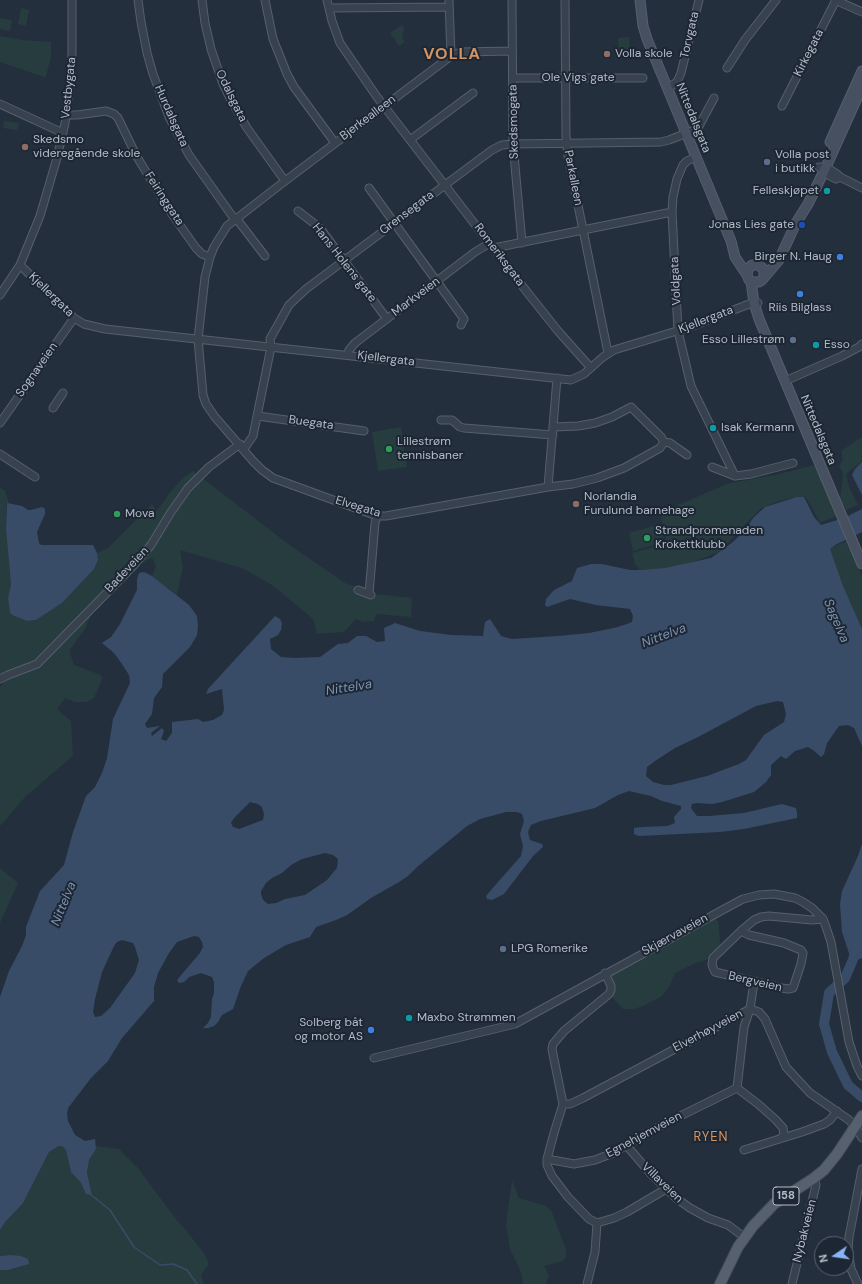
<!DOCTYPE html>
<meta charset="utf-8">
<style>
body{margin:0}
#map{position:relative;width:862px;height:1284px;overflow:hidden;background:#242f3e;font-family:"DM Sans",sans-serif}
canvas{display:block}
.north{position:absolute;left:814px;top:1236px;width:40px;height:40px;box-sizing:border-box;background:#1d2633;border:1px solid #59626f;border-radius:50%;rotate:257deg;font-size:11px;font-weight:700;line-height:16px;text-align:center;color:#b4bcc9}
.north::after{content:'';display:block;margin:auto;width:14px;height:18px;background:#8ab4f8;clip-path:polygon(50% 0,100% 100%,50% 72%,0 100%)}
</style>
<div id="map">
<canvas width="862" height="1284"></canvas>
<div class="north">N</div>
</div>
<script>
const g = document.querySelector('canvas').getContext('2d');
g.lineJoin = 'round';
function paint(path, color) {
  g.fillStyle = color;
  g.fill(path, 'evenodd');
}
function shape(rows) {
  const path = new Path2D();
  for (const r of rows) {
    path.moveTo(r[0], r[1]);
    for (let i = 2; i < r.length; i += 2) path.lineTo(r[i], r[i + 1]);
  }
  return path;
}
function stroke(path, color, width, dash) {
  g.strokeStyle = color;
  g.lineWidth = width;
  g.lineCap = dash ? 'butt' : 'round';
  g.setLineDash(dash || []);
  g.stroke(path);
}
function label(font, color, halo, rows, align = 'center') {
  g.font = font + ' "DM Sans",sans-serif';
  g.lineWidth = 4;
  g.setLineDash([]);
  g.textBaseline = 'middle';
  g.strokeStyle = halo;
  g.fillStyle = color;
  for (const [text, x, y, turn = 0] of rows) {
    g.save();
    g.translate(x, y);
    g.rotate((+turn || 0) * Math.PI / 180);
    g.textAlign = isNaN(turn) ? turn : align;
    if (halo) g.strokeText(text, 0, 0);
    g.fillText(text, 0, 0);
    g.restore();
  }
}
const green = shape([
 [21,8,29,10,26,26,18,24],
 [0,18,12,20,10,31,0,29],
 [402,25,404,29,402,38,405,42,399,46,390,33],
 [0,36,22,40,51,42,51,57,46,76,44,77,0,62],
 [629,37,630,55,619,55,618,38],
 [4,121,19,123,17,130,3,128],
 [401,427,407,467,378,471,372,432],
 [862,437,862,461,846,474,849,487,858,505,846,510,840,498,843,478,842,471,839,467,843,459,841,451],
 [818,464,839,515,820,523,806,497,791,498,774,503,760,509,719,552,680,567,644,575,635,564,632,553,667,543,661,519,664,511,727,484,779,474],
 [193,471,291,546,345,583,375,594,412,598,411,617,376,614,374,621,363,622,356,619,344,632,317,634,313,619,272,585,242,568,180,550,183,567,177,595,152,576,156,566,153,559,151,558,138,565,91,614,85,629,71,648,70,653,74,665,101,675,102,680,94,698,86,702,75,702,65,698,57,709,71,721,73,756,26,796,0,826,0,687,9,677,8,673,0,674,0,488,5,491,9,503,7,503,6,505,6,529,11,584,8,598,12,615,27,621,36,620,62,603,94,569,98,560,97,553,108,548,152,504,156,512,169,494,182,479],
 [660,524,665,542,633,551,629,533],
 [847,541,862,576,862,632,827,549],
 [0,868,18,883,0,923],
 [714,918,718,921,721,950,706,960,695,963,675,973,670,985,662,996,643,1006,634,1009,623,1009,614,999,603,979],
 [60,1146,62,1146,66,1150,71,1172,81,1183,85,1192,92,1195,87,1173,89,1160,96,1149,96,1146,119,1149,138,1168,176,1219,184,1228,204,1253,209,1264,201,1275,204,1284,0,1284,0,1270,24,1266,10,1255,0,1256,0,1230,6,1221,12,1215,23,1203,49,1152],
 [512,1180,519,1198,546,1206,551,1210,566,1249,566,1257,563,1261,544,1266,549,1275,546,1284,522,1284,523,1281,521,1272,510,1249,506,1225]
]);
const water = shape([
 [862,462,862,495,852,475,855,469],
 [797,497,804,497,814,517,821,525,844,518,862,509,862,532,835,545,830,549,843,586,862,629,862,746,854,728,848,725,839,726,827,743,824,754,821,757,813,750,808,747,795,751,786,759,781,756,771,765,771,775,766,782,754,792,722,802,712,804,697,803,692,804,691,808,697,816,709,816,744,813,782,804,796,808,797,813,797,818,744,829,720,832,639,836,634,834,634,828,642,827,667,826,675,823,674,817,681,809,681,806,662,801,651,796,629,791,618,795,595,808,541,821,531,825,528,832,530,840,542,844,543,847,533,856,504,894,492,900,487,899,486,896,491,890,521,856,523,846,520,834,524,821,522,814,517,812,506,812,480,819,467,826,417,867,408,876,399,882,371,898,347,915,336,920,316,927,310,937,286,945,264,958,248,971,241,986,233,1009,222,1015,218,1022,214,1026,208,1028,203,1028,208,1023,211,1017,212,999,214,993,214,982,212,977,201,973,189,977,184,982,179,983,177,980,200,953,203,947,202,942,199,937,194,936,177,942,169,953,158,973,154,987,154,1001,122,1038,108,1061,91,1078,68,1108,67,1114,68,1121,75,1135,85,1141,95,1139,96,1149,89,1160,87,1173,92,1195,86,1194,81,1183,71,1172,66,1150,62,1146,59,1146,49,1152,23,1203,12,1215,6,1221,0,1230,0,997,9,971,22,946,26,935,26,927,40,891,64,865,73,832,86,796,95,787,102,773,107,758,113,719,130,683,129,675,122,664,114,653,102,643,111,637,120,624,137,590,137,579,139,573,144,572,152,576,189,605,197,616,198,627,197,635,190,647,163,674,162,687,154,698,152,714,145,724,147,728,160,726,151,733,152,736,162,728,164,731,161,739,166,741,172,733,172,722,198,719,203,722,213,720,222,715,224,710,222,689,206,694,208,689,275,616,280,619,282,623,281,630,278,635,270,639,271,649,281,657,293,658,320,657,338,644,348,643,357,636,366,636,377,642,385,641,384,628,395,623,420,631,451,635,483,636,485,622,490,619,501,636,512,639,558,636,589,633,614,628,627,624,632,622,633,616,630,609,596,605,570,599,547,607,545,605,546,599,554,590,572,581,577,568,591,564,602,564,630,570,643,570,665,568,711,558,733,542,744,531,754,517,765,507],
 [777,701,783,702,786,714,784,722,764,735,746,760,739,764,707,776,671,785,664,785,653,782,646,776,647,767,655,761,675,748,698,737,756,706],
 [250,802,258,804,262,807,264,814,263,820,239,829,233,827,231,823,234,818],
 [325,853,333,855,338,859,337,868,327,880,305,895,285,899,276,903,268,904,263,900,261,894,261,891,266,883,272,878,282,873,291,865,302,859],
 [122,940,133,943,135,947,139,960,135,973,110,1008,101,1016,95,1017,93,1012,95,999,102,972,114,946,117,942],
 [7,503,22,506,28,510,31,510,42,507,45,509,45,514,37,532,39,543,41,545,93,545,97,553,98,560,94,569,62,603,36,620,27,621,12,615,10,612,8,598,11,584,6,529],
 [862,844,862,958,852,962,842,932,840,904,842,891,858,856],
 [10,1255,21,1256,28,1259,29,1264,8,1270,0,1270,0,1256]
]);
const stream = shape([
 [90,1194,110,1210,134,1247,160,1265,173,1264,187,1270,197,1284]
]);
const river = shape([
 [862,932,852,962,845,978,829,993,824,1024,832,1052,848,1085,862,1097]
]);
const street = shape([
 [138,0,141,22,147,53,153,74,169,117,189,155,235,220],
 [202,0,205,23,211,49,223,84,232,102,247,128,285,181],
 [265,0,273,39,287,74,294,87,335,143],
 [327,0,332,21,340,43,377,97,527,292,558,331,591,368],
 [449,0,451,56],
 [512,0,513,144,522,243],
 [565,0,566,136,568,156,608,353],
 [835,0,862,12],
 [329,8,449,7],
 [512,51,461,52,451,56,285,181,227,226,214,247,210,257,205,277,198,339,203,395,206,404,215,417,253,461,262,470,273,478,377,516,386,516,548,487,557,378],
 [727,68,745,40,776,0],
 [513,78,643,78],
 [668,88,677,82,681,73,699,0],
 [0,104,63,133],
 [782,106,836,0],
 [67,115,77,115,106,111,114,114,118,118,137,157,172,214,196,248,202,254,210,257],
 [410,140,473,93],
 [696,157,687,161,683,165,677,179,673,197,672,212,678,331,691,386,735,476],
 [819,167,826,167,837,174,840,177,862,188],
 [821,169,830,176,836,179,840,177],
 [369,188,464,319,461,325],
 [298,211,320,228,387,319],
 [236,218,265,256],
 [494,248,672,212],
 [20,265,74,318,84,324,105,329,571,380,584,374,603,357,614,350,690,327,749,304,758,303],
 [0,295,20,265,40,216,57,158,65,123,71,78,72,54,72,0],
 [348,355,349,350,355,343,475,252,490,243],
 [785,381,842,356,859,347,862,344],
 [53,408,63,393],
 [258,416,364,431],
 [441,420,452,420,460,427,464,428,553,435],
 [0,423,74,318],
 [664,442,670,443,687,455],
 [244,449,253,436,271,347,270,339,289,305,306,289,445,185,492,150,502,145,513,144,661,142,669,140,692,131,699,126,714,98],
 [0,454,35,477],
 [712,467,735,476,751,474,793,463],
 [548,487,573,484,597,478,624,468,660,448,664,442,661,437,631,407,612,417,595,423,578,426,554,427],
 [358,590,371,595],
 [369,594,375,523,377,516],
 [0,679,8,675,37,664,133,566,151,545,171,512,188,488,209,467,240,444],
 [741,931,749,935,784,943,801,950,803,953,801,964,793,988,788,989,782,988,715,972,712,965,713,958,741,931],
 [741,931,754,920,761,917,769,916,812,920,823,919],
 [374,1058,515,1024,728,907,743,899,759,895,774,894,795,898,803,902,812,908,823,919,826,927,831,942,849,1042,857,1066,862,1076],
 [737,1088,744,1027,750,1009,754,982],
 [563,1104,570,1104,583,1098,750,1009,759,1012,765,1019,786,1067,810,1093,849,1120,858,1131,862,1138],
 [563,1104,554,1133,547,1159,547,1165,552,1176,568,1197,589,1219,597,1223,614,1218,627,1212,666,1189],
 [563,1104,552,1049,553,1044,564,1031,609,994,611,990,611,986,605,973],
 [627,1146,651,1174,676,1198,690,1208,708,1218,728,1225,744,1237],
 [744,1150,802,1132,824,1124,830,1120,837,1111],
 [547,1159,574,1164,595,1160,613,1153,662,1125,737,1088,758,1104,776,1120,783,1128,784,1135,781,1138],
 [587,1284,595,1252,597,1223],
 [792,1284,816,1185,814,1178],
 [858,1284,851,1269,848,1250,849,1237,862,1169]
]);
const secondary = shape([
 [640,0,643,26,647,39,731,241,735,257,747,275],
 [830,142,862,71],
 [764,277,764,270,759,265,752,265,748,269,747,275,749,280,754,282,759,282,762,280,779,260,796,223,808,204,826,167,862,87],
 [751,281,754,303,759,319,862,564]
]);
const primary = shape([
 [720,1284,738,1247,753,1226,774,1204,814,1178,824,1170,837,1154,862,1116]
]);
const markers = [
 [607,54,4,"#8d6e63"],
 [25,147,4,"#8d6e63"],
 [767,162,4,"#5c6f8a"],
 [827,191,4,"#0f9aa8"],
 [802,225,4,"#1a4fb4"],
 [840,257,4,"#3f7fe0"],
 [800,294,4,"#3f7fe0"],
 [793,340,4,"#5c6f8a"],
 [816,345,4,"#0f9aa8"],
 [713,428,4,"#0f9aa8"],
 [389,449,4,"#2e9e5b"],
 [576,504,4,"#8d6e63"],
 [117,514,4,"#2e9e5b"],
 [647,538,4,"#2e9e5b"],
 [503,949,4,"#5c6f8a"],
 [409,1018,4,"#0f9aa8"],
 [371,1030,4,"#3f7fe0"]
];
const shields = [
 [786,1196,26]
];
const shieldNames = [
 ["158",786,1196]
];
const streetNames = [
 ["Torvgata",690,35,-77],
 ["Kirkegata",809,53,-63],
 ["Ole Vigs gate",578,78],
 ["Vestbygata",69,88,-84],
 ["Odalsgata",231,96,64],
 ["Hurdalsgata",171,116,66],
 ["Bjerkealleen",368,118,-37],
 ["Nittedalsgata",693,118,68],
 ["Skedsmogata",514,122,-91],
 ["Parkalleen",573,178,79],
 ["Feiringgata",164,199,57],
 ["Grensegata",407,213,-37],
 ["Romeriksgata",499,255,53],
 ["Hans Holens gate",344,263,52],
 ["Voldgata",676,281,-93],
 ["Kjellergata",51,295,44],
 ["Markveien",416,297,-37],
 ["Kjellergata",706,320,-21],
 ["Kjellergata",386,359,7],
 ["Sognaveien",37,370,-55],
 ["Buegata",311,423,8],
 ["Nittedalsgata",818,430,67],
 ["Elvegata",358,507,17],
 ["Badeveien",127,570,-47],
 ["Skjærvaveien",675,935,-29],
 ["Bergveien",755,982,13],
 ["Elverhøyveien",708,1031,-28],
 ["Egnehjemveien",644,1135,-28],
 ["Villaveien",662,1183,44],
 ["Nybakveien",805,1231,-76]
];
const poiNames = [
 ["Volla skole",615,54],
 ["Skedsmo",33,140],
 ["videregående skole",33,154],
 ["Volla post",775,155],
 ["i butikk",775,169],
 ["Felleskjøpet",819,191,"right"],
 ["Jonas Lies gate",794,225,"right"],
 ["Birger N. Haug",832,257,"right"],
 ["Riis Bilglass",800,308,"center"],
 ["Esso Lillestrøm",785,340,"right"],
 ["Esso",824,345],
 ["Isak Kermann",721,428],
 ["Lillestrøm",397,442],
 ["tennisbaner",397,456],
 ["Norlandia",584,497],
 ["Furulund barnehage",584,511],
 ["Mova",125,514],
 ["Strandpromenaden",655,531],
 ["Krokettklubb",655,545],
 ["LPG Romerike",511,949],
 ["Maxbo Strømmen",417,1018],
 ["Solberg båt",363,1023,"right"],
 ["og motor AS",363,1037,"right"]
];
const waterNames = [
 ["Sagelva",836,621,67],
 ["Nittelva",664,636,-21],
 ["Nittelva",349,688,-9],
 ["Nittelva",64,904,-68]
];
const neighbourhoodNames = [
 ["RYEN",711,1138]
];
const districtNames = [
 ["VOLLA",452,55]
];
paint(green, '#263c3f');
paint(water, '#394c67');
stroke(stream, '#394c67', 1.5);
stroke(river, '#394c67', 10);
stroke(street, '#565f6c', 9);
stroke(secondary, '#565f6c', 11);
stroke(primary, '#414a57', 12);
stroke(street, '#38414e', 7);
stroke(secondary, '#465061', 9);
stroke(primary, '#56606e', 10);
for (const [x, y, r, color] of markers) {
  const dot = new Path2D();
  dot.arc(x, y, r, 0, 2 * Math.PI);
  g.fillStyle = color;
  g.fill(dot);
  stroke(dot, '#1d2633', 1.5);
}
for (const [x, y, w] of shields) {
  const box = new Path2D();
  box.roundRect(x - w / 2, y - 9, w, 18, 3);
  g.fillStyle = '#1d2633';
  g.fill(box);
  stroke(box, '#b4bcc9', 1);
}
label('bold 11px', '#b4bcc9', null, shieldNames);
label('12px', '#b4bcc9', '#1d2633', streetNames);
label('12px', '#b4bcc9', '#1d2633', poiNames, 'left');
label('italic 13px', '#7c92b1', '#1d2633', waterNames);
g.letterSpacing = '1px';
label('13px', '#d59563', '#1d2633', neighbourhoodNames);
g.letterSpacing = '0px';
g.letterSpacing = '1px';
label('bold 16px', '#d59563', '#1d2633', districtNames);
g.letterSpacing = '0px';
</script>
